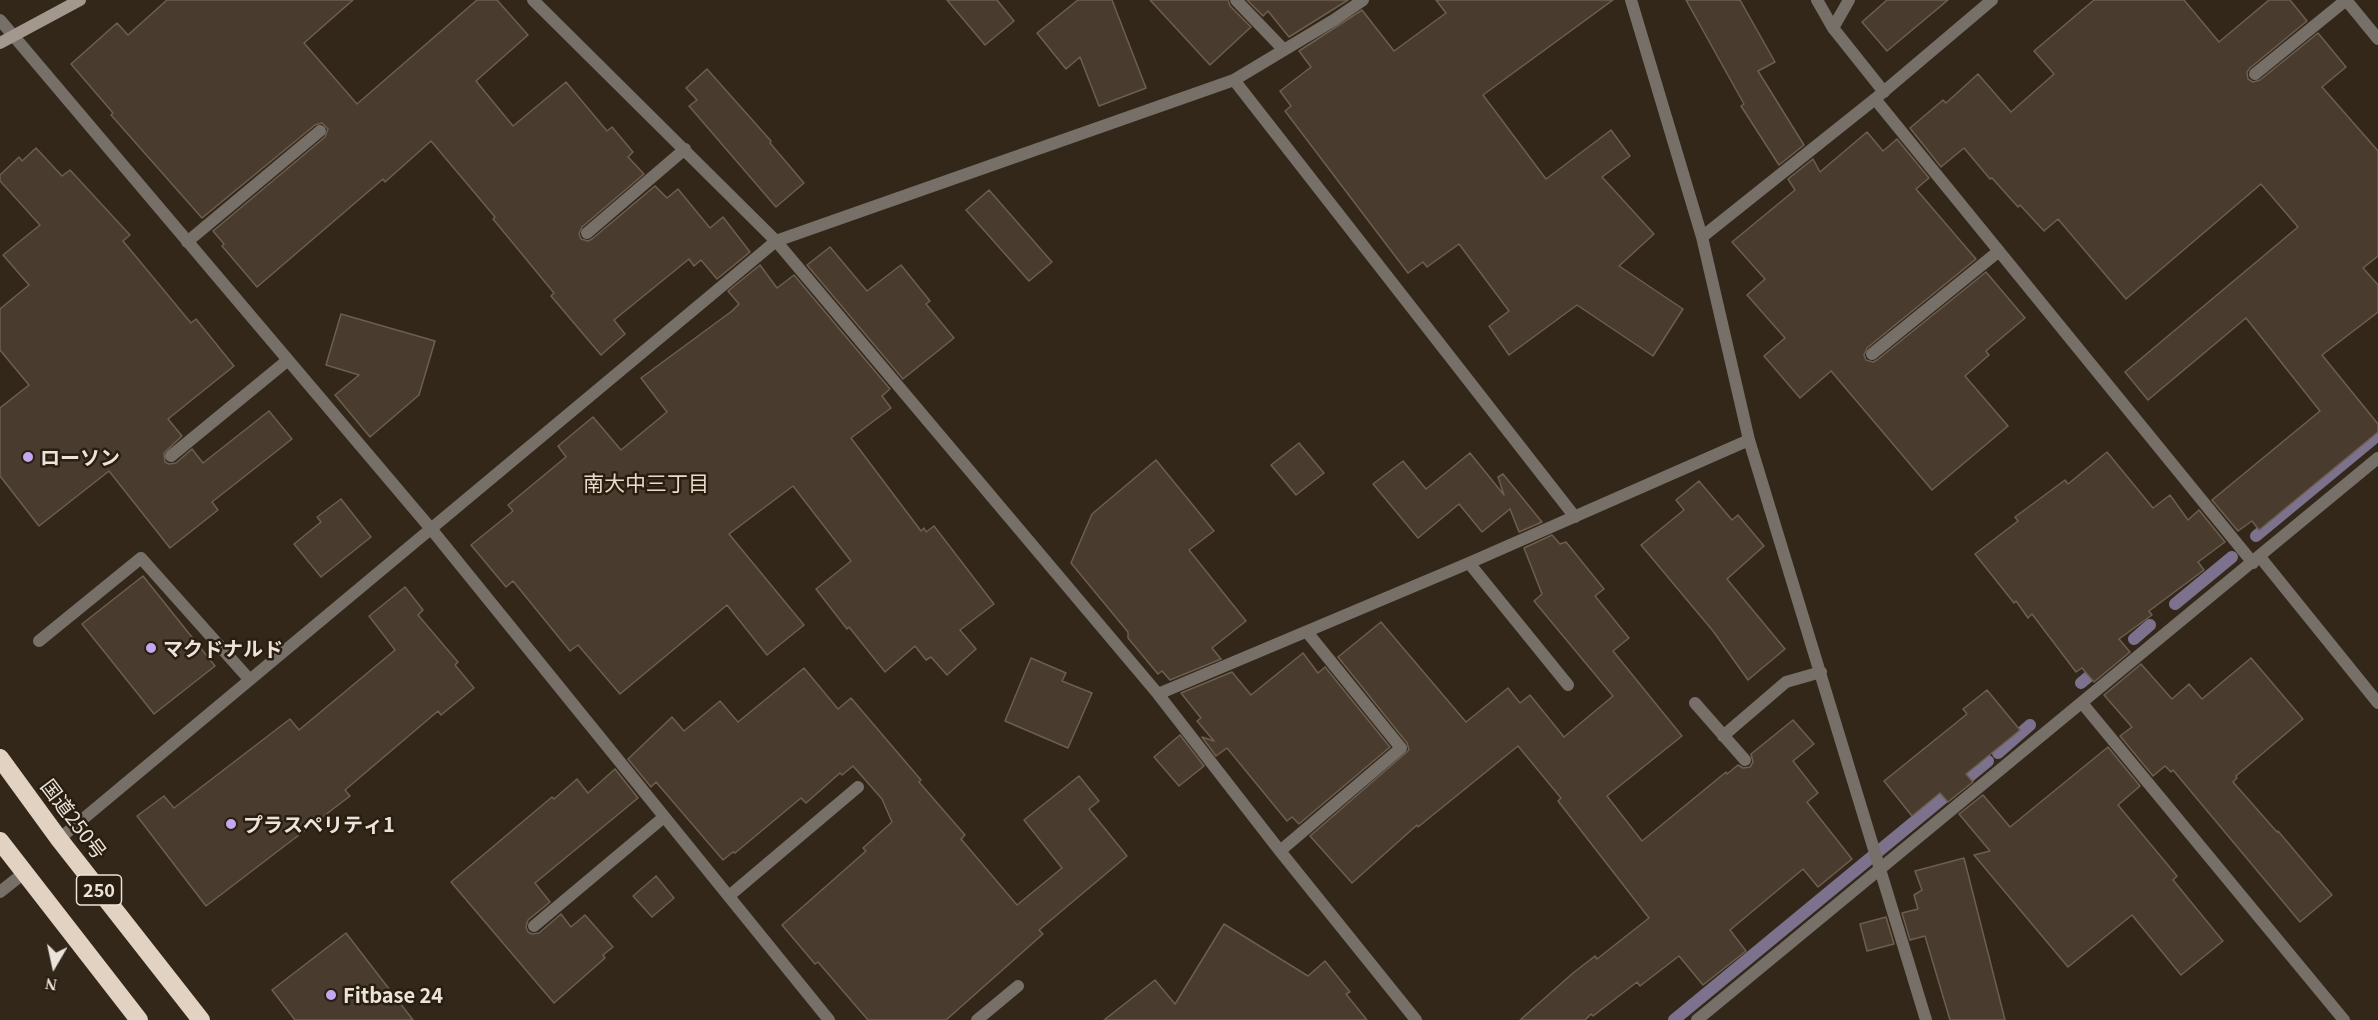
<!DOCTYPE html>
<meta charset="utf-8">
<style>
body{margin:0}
#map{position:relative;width:2378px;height:1020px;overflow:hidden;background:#33271a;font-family:Georgia,serif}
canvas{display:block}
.north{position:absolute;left:24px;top:936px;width:60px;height:60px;-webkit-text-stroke:4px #291e10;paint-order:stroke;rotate:189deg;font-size:16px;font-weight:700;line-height:24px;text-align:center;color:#ece4db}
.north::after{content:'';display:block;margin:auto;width:21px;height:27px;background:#ece4db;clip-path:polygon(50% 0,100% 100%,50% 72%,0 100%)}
</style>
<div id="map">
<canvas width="2378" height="1020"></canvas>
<div class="north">N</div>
</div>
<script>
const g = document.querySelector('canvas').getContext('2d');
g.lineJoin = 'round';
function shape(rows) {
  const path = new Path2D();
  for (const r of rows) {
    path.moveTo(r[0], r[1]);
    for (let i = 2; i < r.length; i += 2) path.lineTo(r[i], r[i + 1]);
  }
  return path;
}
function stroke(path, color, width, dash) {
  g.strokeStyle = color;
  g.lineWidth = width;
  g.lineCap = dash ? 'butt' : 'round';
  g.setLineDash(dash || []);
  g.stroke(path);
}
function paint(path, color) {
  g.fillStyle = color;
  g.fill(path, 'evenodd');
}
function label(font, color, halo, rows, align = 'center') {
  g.font = font + ' Georgia,"Noto Sans JP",serif';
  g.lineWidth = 5;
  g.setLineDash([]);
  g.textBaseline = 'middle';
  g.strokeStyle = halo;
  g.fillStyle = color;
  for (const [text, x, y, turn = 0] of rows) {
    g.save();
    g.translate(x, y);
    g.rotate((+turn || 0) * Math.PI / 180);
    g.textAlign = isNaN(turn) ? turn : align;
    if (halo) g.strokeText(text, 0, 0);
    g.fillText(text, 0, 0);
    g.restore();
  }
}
const stream = shape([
 [2256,536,2378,435],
 [2175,604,2232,557],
 [2134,639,2150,625],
 [2081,683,2100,667],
 [1998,753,2030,725],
 [1674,1020,1988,761]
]);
const building = shape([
 [167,0,353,0,304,43,357,104,477,0,497,0,528,35,476,81,513,126,566,82,607,131,612,127,633,152,628,157,644,174,582,227,579,234,581,239,588,241,592,239,655,186,667,198,678,189,710,228,723,217,750,252,717,279,701,260,694,266,689,259,614,320,625,334,601,355,551,296,554,293,493,219,495,217,431,141,385,182,383,179,257,287,222,246,224,244,213,231,325,137,328,129,322,123,315,125,202,218,111,115,113,113,71,64,117,23,128,35,167,0],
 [947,0,997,0,1014,21,985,45,947,0],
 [1078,0,1112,0,1146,88,1099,106,1080,57,1066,69,1037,33,1078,0],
 [1150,0,1228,0,1230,6,1251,27,1210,65,1150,0],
 [1247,0,1348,0,1289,37,1268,11,1263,16,1247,0],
 [1436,0,1613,0,1483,95,1546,179,1611,130,1630,156,1602,177,1654,234,1619,266,1683,309,1653,356,1577,305,1509,355,1489,326,1509,311,1459,244,1427,267,1423,262,1408,273,1285,111,1291,106,1280,91,1311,67,1299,51,1362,10,1394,51,1446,13,1436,0],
 [1686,0,1740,0,1775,62,1758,71,1804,145,1779,165,1741,106,1744,104,1686,0],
 [1887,0,1948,0,1887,51,1862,22,1887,0],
 [2094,0,2184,0,2219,42,2269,0,2290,0,2307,21,2250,68,2247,72,2248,79,2253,82,2260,80,2318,33,2346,67,2322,87,2378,151,2378,256,2363,268,2378,285,2378,312,2322,355,2378,424,2378,432,2259,530,2252,521,2238,531,2212,500,2320,411,2246,318,2148,400,2125,372,2298,227,2261,184,2126,299,2058,219,2044,231,2020,205,2018,207,1992,178,1990,179,1964,148,1941,167,1910,128,1943,100,1946,103,1978,74,2011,112,2054,74,2034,51,2094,0],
 [707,69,771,141,770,143,804,183,776,207,689,106,697,100,686,88,707,69],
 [1867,132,1883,151,1897,139,1929,178,1916,189,1976,259,1867,348,1864,355,1866,360,1873,362,1877,360,1986,272,2025,318,1986,351,1989,355,1965,376,2008,426,1932,490,1831,371,1800,398,1764,356,1785,338,1747,295,1765,279,1732,242,1795,190,1788,179,1813,159,1820,172,1867,132],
 [36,148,62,176,70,170,130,235,123,241,191,323,196,319,234,366,168,419,182,436,164,453,165,462,169,464,176,463,192,449,203,463,269,411,292,439,212,502,218,510,170,548,109,471,39,526,0,476,0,408,29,385,0,350,0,309,29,285,3,255,40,225,0,181,0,175,19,157,22,161,36,148],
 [989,190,1052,262,1029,281,966,210,989,190],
 [830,247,867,291,901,265,930,301,926,304,954,338,903,379,807,265,830,247],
 [760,265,777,288,794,275,890,389,882,396,891,408,851,438,921,531,924,528,926,532,934,526,994,604,960,630,976,649,947,675,931,657,926,660,915,646,885,672,849,627,847,629,816,589,851,561,793,486,729,534,804,625,767,655,727,605,620,694,578,645,570,651,513,581,506,587,471,545,513,511,508,505,566,457,558,446,593,417,621,450,667,412,641,378,732,311,739,304,728,291,760,265],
 [341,314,435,341,419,395,370,437,335,395,359,375,326,365,341,314],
 [1299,443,1324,473,1296,495,1271,465,1299,443],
 [2107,452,2153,508,2170,495,2188,520,2199,510,2225,542,2198,562,2204,570,2149,611,2152,615,2119,639,2130,652,2094,682,2082,668,2076,672,2032,614,2028,618,2016,601,2014,603,1975,554,2018,521,2015,517,2065,480,2068,484,2107,452],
 [1470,453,1504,495,1498,477,1503,474,1542,522,1519,532,1510,509,1482,532,1459,504,1418,538,1373,484,1403,461,1426,489,1470,453],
 [1156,460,1214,531,1189,550,1246,621,1212,648,1221,659,1170,680,1162,671,1158,674,1128,638,1128,632,1071,563,1092,514,1156,460],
 [1699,481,1732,520,1738,515,1764,546,1727,579,1785,649,1748,680,1713,631,1641,545,1684,510,1676,500,1699,481],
 [341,499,371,537,321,577,294,544,321,522,317,517,341,499],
 [1552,535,1560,544,1566,542,1604,589,1595,596,1629,638,1613,651,1682,736,1607,796,1642,841,1726,772,1727,774,1738,765,1743,768,1750,767,1753,762,1751,754,1793,720,1814,744,1793,761,1818,793,1807,802,1852,859,1818,887,1803,869,1730,930,1746,951,1703,985,1679,956,1640,986,1637,982,1593,1016,1591,1014,1585,1020,1520,1020,1573,973,1595,956,1597,959,1649,918,1558,801,1561,798,1518,746,1418,827,1417,825,1352,883,1310,836,1409,750,1407,743,1338,657,1381,622,1466,722,1508,688,1520,703,1530,695,1564,737,1613,696,1534,601,1542,594,1524,548,1552,535],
 [143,576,215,666,154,714,82,624,143,576],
 [405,587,423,610,418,615,458,662,455,665,474,688,441,715,438,711,345,790,350,796,206,906,137,816,164,796,174,808,290,719,299,730,395,650,369,616,405,587],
 [1303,653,1318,673,1325,667,1390,747,1299,824,1292,817,1287,821,1227,748,1216,756,1202,737,1214,741,1197,721,1201,718,1181,693,1232,672,1251,695,1303,653],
 [1031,658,1066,673,1062,681,1092,693,1068,748,1005,721,1031,658],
 [2251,658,2303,719,2236,776,2237,778,2233,782,2277,832,2278,831,2332,895,2300,922,2173,770,2171,772,2165,766,2153,776,2120,736,2132,727,2104,695,2141,664,2172,699,2189,684,2202,699,2251,658],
 [804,668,838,709,851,698,921,780,919,782,965,835,961,839,1017,905,1062,868,1024,820,1079,776,1099,801,1089,809,1127,856,1039,930,1043,934,946,1020,868,1020,818,962,815,964,782,925,866,851,863,848,892,822,882,799,853,766,842,775,840,773,806,803,801,798,735,853,733,852,723,860,656,782,651,787,628,759,672,717,684,731,720,701,738,722,804,668],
 [1987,690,2020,730,1966,774,1973,782,1948,802,1940,793,1912,816,1884,781,1967,714,1963,709,1987,690],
 [1180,735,1204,766,1179,786,1154,757,1180,735],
 [2108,747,2140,786,2118,805,2177,876,2173,880,2223,941,2181,975,2132,915,2068,967,1974,855,1990,851,1959,814,1983,795,2010,827,2108,747],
 [615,769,638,798,535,883,550,902,528,920,526,927,528,932,532,934,539,933,561,914,571,927,585,915,613,947,603,955,605,958,554,1003,451,882,552,797,554,799,577,779,588,793,615,769],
 [1964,858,2005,1020,1950,1020,1925,936,1910,940,1902,913,1918,909,1914,895,1922,890,1915,871,1964,858],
 [656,876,674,898,652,917,633,896,656,876],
 [1886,917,1894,944,1867,951,1860,924,1886,917],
 [1224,924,1308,976,1325,961,1350,992,1346,994,1367,1020,1104,1020,1155,980,1175,1004,1224,924],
 [346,933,413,1020,295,1020,272,990,346,933]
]);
const lane = shape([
 [39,641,141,558,249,679]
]);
const street = shape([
 [533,0,776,241,1158,694,1280,851,1416,1020],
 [1236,0,1284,50],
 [1631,0,1702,237,1749,440,1926,1020],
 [1817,0,1833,28,1884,92],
 [2346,0,2378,39],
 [0,20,432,530,829,1020],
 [1833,28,1849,0],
 [2255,74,2346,0],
 [1234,80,1575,517],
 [1875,99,2253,563],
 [587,233,685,149],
 [1702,237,1875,99,1992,0],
 [187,242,320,131],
 [1872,354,1999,251],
 [171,456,288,360],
 [2260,557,2378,703],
 [1469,563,1568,685],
 [1158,694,1469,563,1749,440],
 [1695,703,1745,760],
 [2082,703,2344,1020],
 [1723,736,1786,682,1821,672],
 [59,839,776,241,1234,80,1334,20,1363,0],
 [1280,851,1401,748,1307,632],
 [0,892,24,873],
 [729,896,858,787],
 [534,926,664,817],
 [977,1020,1018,986],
 [1697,1020,2378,458]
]);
const secondary = shape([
 [0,43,80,0]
]);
const highway = shape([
 [0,758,59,839,201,1020],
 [0,841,139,1020]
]);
const markers = [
 [28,457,6,"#c5a7f1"],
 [151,648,6,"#c5a7f1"],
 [231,824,6,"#c5a7f1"],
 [331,995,6,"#c5a7f1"]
];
const shields = [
 [99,890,45]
];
const shieldNames = [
 ["250",99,890]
];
const poiNames = [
 ["ローソン",40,457],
 ["マクドナルド",163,648],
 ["プラスペリティ1",243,824],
 ["Fitbase 24",343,995]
];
const streetNames = [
 ["国道250号",74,819,53]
];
const neighbourhoodNames = [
 ["南大中三丁目",646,483]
];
stroke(stream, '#7d728e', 12);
paint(building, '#493c2e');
stroke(building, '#6d5f50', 1.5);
stroke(lane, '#767069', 12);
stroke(street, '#767069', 12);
stroke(secondary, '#a2988d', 12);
stroke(highway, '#e2d2c1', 18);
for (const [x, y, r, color] of markers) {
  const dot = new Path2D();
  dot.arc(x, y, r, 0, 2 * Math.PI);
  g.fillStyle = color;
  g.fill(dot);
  stroke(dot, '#291e10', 2);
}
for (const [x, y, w] of shields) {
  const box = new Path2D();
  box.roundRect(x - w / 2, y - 15, w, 30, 4.5);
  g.fillStyle = '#291e10';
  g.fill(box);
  stroke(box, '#ece4db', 1.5);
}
label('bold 18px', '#ece4db', null, shieldNames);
label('bold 20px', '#ece4db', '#291e10', poiNames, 'left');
label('20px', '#ece4db', '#291e10', streetNames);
label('21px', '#eadac9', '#291e10', neighbourhoodNames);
</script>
